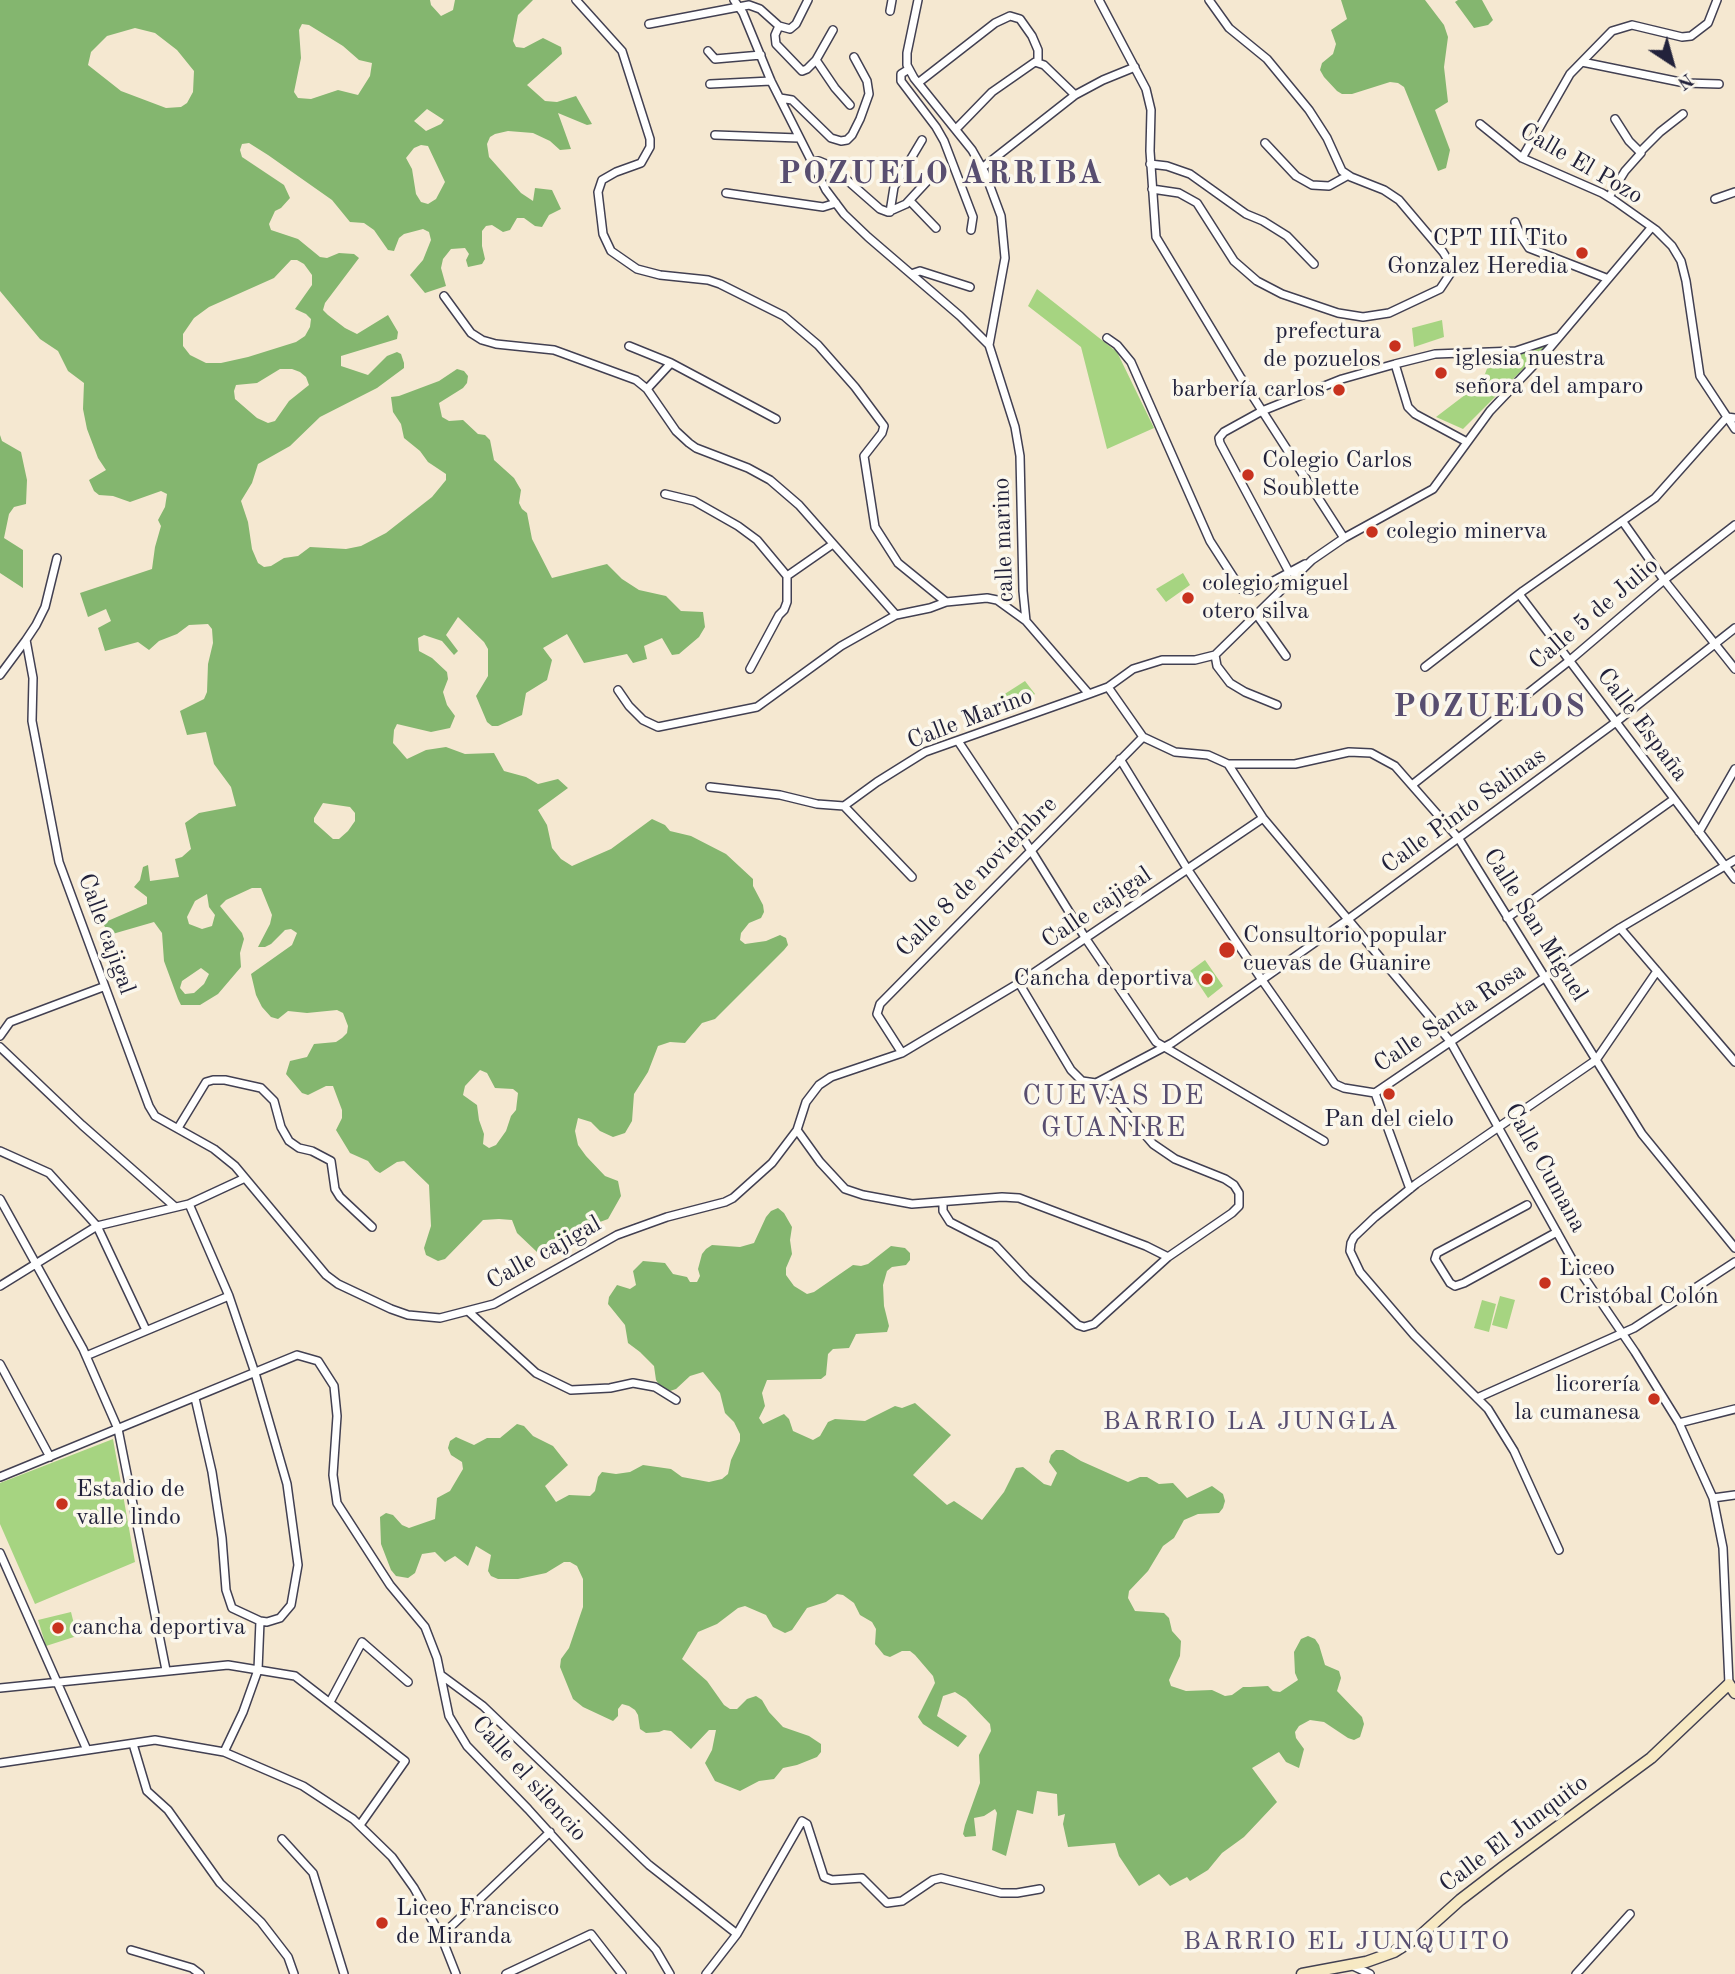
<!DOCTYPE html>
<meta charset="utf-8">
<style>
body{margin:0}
#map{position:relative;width:1735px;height:1974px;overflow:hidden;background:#f5e8d1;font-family:"Old Standard TT",serif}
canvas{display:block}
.north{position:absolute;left:1637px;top:28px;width:70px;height:70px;-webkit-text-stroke:5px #fbf7ec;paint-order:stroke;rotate:144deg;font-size:19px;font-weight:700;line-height:28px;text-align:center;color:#22223b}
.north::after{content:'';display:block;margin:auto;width:24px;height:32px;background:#22223b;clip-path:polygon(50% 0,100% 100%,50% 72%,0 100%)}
</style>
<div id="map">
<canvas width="1735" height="1974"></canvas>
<div class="north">N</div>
</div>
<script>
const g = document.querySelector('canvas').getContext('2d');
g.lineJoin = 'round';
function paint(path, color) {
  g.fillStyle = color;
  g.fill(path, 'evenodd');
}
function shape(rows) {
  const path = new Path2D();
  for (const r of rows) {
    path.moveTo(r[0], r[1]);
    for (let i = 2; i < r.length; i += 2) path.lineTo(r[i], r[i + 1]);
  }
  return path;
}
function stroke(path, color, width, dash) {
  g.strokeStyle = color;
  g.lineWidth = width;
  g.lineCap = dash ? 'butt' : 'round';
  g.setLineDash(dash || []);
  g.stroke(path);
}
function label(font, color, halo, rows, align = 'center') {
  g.font = font + ' "Old Standard TT",serif';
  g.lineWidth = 7;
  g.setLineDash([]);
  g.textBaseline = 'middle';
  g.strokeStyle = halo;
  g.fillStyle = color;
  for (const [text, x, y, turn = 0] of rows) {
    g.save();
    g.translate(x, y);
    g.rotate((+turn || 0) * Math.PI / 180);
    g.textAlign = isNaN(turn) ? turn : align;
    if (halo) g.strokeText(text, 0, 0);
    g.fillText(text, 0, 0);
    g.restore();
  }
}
const green = shape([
 [1037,289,1117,352,1154,428,1107,449,1081,347,1028,306],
 [1442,320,1444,337,1414,347,1412,328],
 [1546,346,1463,429,1436,417,1482,382,1491,358],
 [1183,573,1190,585,1166,602,1156,589],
 [1025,681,1035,694,1010,711,1000,697],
 [1205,960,1223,986,1208,998,1190,971],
 [1500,1296,1515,1300,1507,1329,1492,1325],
 [1482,1300,1496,1304,1489,1332,1474,1328],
 [113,1439,135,1562,35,1604,0,1524,0,1483],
 [71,1612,77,1636,46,1646,38,1620]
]);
const forest = shape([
 [0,0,430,0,431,5,441,16,453,10,455,0,533,0,518,15,513,41,516,47,524,48,543,38,561,47,562,54,527,85,545,101,557,102,576,96,592,124,587,125,558,113,571,149,560,150,550,141,533,133,508,131,495,134,490,137,487,144,489,157,521,193,533,201,535,188,552,190,561,209,549,215,542,227,535,226,524,218,517,218,510,230,503,232,492,225,486,226,482,231,482,246,485,259,482,264,468,267,466,260,469,254,465,248,451,249,443,259,441,268,446,286,425,293,410,275,423,260,431,240,429,232,423,229,404,234,399,238,394,251,388,250,374,230,364,223,350,222,332,200,268,155,249,143,242,144,240,150,242,157,284,185,290,198,281,208,275,211,269,224,271,230,298,239,320,257,327,258,339,253,354,254,359,258,325,303,323,310,328,315,345,328,357,334,388,315,398,332,397,339,341,356,341,366,368,375,387,356,397,352,401,354,404,363,404,368,377,388,320,417,290,446,258,464,252,483,241,501,248,522,252,549,258,563,264,567,271,566,284,558,298,556,310,547,346,549,361,546,386,533,432,497,446,480,446,474,428,462,420,451,404,438,401,424,393,412,391,397,399,396,439,381,457,369,464,371,468,376,467,383,463,388,439,403,442,417,449,421,463,420,478,434,485,435,490,440,494,460,514,478,521,490,519,503,522,509,527,513,532,539,552,578,607,564,622,579,639,590,666,596,681,611,703,612,705,627,699,637,679,654,672,655,662,638,644,646,647,659,633,663,627,654,584,663,567,634,543,648,552,660,547,680,526,693,522,715,498,726,492,726,487,722,476,696,488,676,488,649,484,642,458,617,446,635,458,651,454,655,442,641,424,635,418,638,419,651,432,658,447,672,448,679,443,692,447,705,455,716,450,728,431,732,397,724,394,730,393,743,407,759,426,750,446,747,465,754,494,753,504,771,526,777,538,784,558,779,568,788,538,810,547,825,552,848,561,859,572,866,611,849,652,819,665,825,670,831,691,836,726,854,753,879,753,886,763,905,764,912,761,918,749,923,741,933,740,940,745,944,766,941,780,935,786,938,788,945,784,950,715,1019,702,1023,685,1043,670,1042,658,1046,648,1072,634,1094,632,1121,625,1133,613,1137,600,1131,591,1122,578,1118,575,1131,578,1145,586,1156,605,1176,618,1181,621,1196,608,1219,570,1233,550,1252,537,1252,517,1233,512,1220,499,1219,483,1220,445,1259,438,1261,426,1255,424,1248,431,1226,429,1185,404,1161,397,1162,380,1173,375,1170,368,1161,350,1153,336,1130,342,1118,342,1110,333,1086,326,1086,308,1095,302,1093,286,1074,290,1061,307,1057,314,1044,336,1042,342,1038,347,1033,348,1026,343,1013,337,1010,307,1013,288,1011,278,1019,271,1017,262,1007,256,995,251,974,292,945,297,933,291,929,285,930,271,944,265,947,258,947,270,924,272,915,261,888,252,888,226,900,220,906,242,933,244,939,240,953,241,967,218,994,200,1005,181,1005,178,999,164,961,162,933,154,922,109,935,103,923,147,904,147,897,134,887,140,880,143,867,148,865,150,881,179,877,175,859,182,857,191,849,185,823,199,813,236,806,231,787,214,764,206,732,187,735,180,711,204,699,207,692,208,664,213,643,212,629,208,624,189,625,177,634,159,641,149,650,138,642,105,651,98,628,111,621,106,609,88,617,80,593,152,569,155,547,161,526,158,520,165,507,167,494,161,491,130,502,113,496,99,495,94,491,89,480,106,470,98,458,87,429,83,409,84,383,68,371,58,351,40,339,0,291],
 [302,24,309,25,343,46,359,60,372,63,370,76,358,95,338,90,311,99,298,98,294,92,301,58,299,30],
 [135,28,155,33,177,50,194,71,193,92,187,103,181,107,166,108,121,91,88,65,91,52,107,36],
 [427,109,444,120,441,124,426,131,414,121],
 [421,145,428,146,445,182,436,199,428,204,421,202,416,194,412,169,406,158,414,148],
 [291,260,297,260,304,264,312,275,312,285,295,309,306,314,311,319,310,327,305,336,296,342,248,357,221,363,206,363,190,355,183,346,183,334,194,318,209,307,274,278],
 [280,369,292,369,300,372,306,377,309,385,289,401,275,421,268,423,257,418,235,399,234,391,236,385,257,383],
 [323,803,350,807,355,813,355,821,348,831,339,839,333,839,314,822,314,818],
 [207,894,209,907,215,915,212,926,202,929,189,924,187,917,195,901],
 [201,968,209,974,204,984,194,993,185,994,180,988,182,981],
 [480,1070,487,1073,495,1088,513,1089,518,1093,516,1110,511,1116,506,1131,496,1145,489,1148,483,1144,484,1134,479,1120,477,1105,463,1095,465,1086],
 [1341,0,1425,0,1444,25,1448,37,1444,67,1448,102,1435,110,1450,150,1446,168,1438,171,1404,87,1398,83,1390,82,1352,94,1342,94,1337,91,1324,77,1320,70,1322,63,1333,54,1336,44,1331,30,1347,19],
 [1458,0,1482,0,1493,20,1488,25,1474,28,1455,2],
 [0,435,2,441,21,452,27,480,26,504,14,507,9,514,4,538,23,550,23,588,0,573],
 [778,1208,784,1213,792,1227,790,1240,792,1254,786,1268,786,1275,794,1286,807,1294,814,1292,853,1265,861,1266,868,1264,891,1246,905,1248,910,1253,910,1260,906,1265,892,1267,887,1271,883,1285,884,1306,889,1326,887,1332,856,1334,849,1348,833,1349,828,1354,826,1375,821,1379,767,1380,762,1393,765,1406,759,1418,763,1424,784,1414,789,1419,793,1431,813,1440,820,1436,828,1422,835,1419,865,1421,895,1406,902,1408,915,1403,951,1435,913,1475,947,1505,954,1501,982,1520,1004,1492,1016,1468,1023,1467,1044,1484,1051,1486,1057,1473,1049,1462,1051,1455,1056,1450,1063,1450,1081,1461,1128,1482,1140,1477,1147,1477,1159,1484,1173,1483,1187,1498,1212,1486,1223,1494,1225,1501,1223,1508,1219,1513,1198,1514,1184,1520,1174,1538,1163,1546,1148,1571,1129,1591,1128,1598,1135,1611,1164,1613,1169,1618,1172,1631,1181,1641,1180,1656,1169,1680,1171,1686,1186,1691,1212,1690,1225,1696,1232,1695,1243,1687,1250,1687,1268,1686,1273,1691,1280,1692,1298,1680,1295,1673,1294,1652,1301,1639,1308,1636,1315,1639,1319,1645,1325,1665,1339,1671,1341,1678,1337,1691,1362,1717,1364,1724,1360,1737,1354,1740,1348,1738,1324,1722,1310,1720,1299,1726,1295,1732,1296,1738,1304,1749,1299,1768,1286,1762,1279,1752,1252,1768,1277,1802,1244,1837,1222,1853,1208,1870,1190,1881,1187,1877,1170,1886,1159,1874,1139,1886,1119,1856,1115,1843,1068,1847,1063,1824,1065,1814,1058,1816,1057,1794,1037,1791,1033,1814,1017,1810,1006,1856,992,1850,997,1813,995,1809,984,1816,974,1818,976,1836,965,1837,963,1834,965,1825,980,1783,979,1755,991,1731,990,1724,966,1699,955,1692,943,1696,937,1716,967,1736,958,1747,923,1724,918,1717,935,1683,933,1676,915,1655,910,1651,902,1651,890,1657,884,1655,875,1644,876,1629,872,1622,860,1615,854,1603,843,1595,837,1594,826,1602,807,1608,792,1630,785,1633,773,1627,766,1615,745,1606,738,1608,717,1624,698,1632,682,1659,707,1681,724,1705,730,1709,737,1709,747,1699,756,1696,762,1700,769,1712,783,1727,809,1736,821,1744,821,1752,817,1757,797,1765,783,1768,774,1779,759,1781,740,1791,715,1781,705,1763,712,1750,716,1730,709,1730,691,1749,671,1731,664,1730,659,1732,646,1733,640,1729,638,1715,635,1710,629,1706,622,1704,618,1709,618,1716,613,1721,583,1707,573,1699,560,1667,561,1659,569,1648,583,1607,583,1579,577,1566,570,1562,564,1562,546,1573,518,1579,498,1579,491,1576,488,1571,491,1555,476,1546,468,1566,455,1556,445,1562,435,1552,422,1554,415,1573,408,1578,396,1576,391,1570,381,1544,380,1517,386,1513,393,1515,402,1525,409,1528,435,1519,437,1498,450,1491,463,1469,462,1462,451,1455,448,1448,450,1441,456,1437,474,1445,487,1438,500,1438,517,1424,524,1426,533,1436,553,1446,568,1465,545,1486,556,1502,569,1495,590,1496,595,1491,598,1477,602,1472,616,1474,630,1472,643,1465,671,1469,682,1477,709,1482,722,1479,728,1474,731,1460,740,1441,740,1434,734,1422,725,1413,720,1393,703,1372,690,1376,676,1389,670,1391,660,1386,656,1380,654,1366,640,1352,628,1343,625,1325,608,1304,609,1297,617,1285,630,1289,636,1285,633,1271,643,1261,665,1263,673,1274,687,1277,690,1282,697,1282,700,1276,698,1269,702,1254,706,1249,712,1245,740,1247,754,1243,766,1217,771,1211]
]);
const street = shape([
 [576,0,622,51,650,139,650,147,641,163,616,172,602,180,598,192,603,234,611,251,637,269,660,275,708,280,720,284,784,316,818,345,855,387,884,426,882,433,864,456,875,527,898,563,946,602],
 [734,0,743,13,771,81,826,190,844,214,868,237,960,316,989,345,1015,427,1020,456,1023,591,1026,621,1089,694,1108,687,1133,669,1162,660,1195,660,1215,655,1312,560,1344,538,1433,489,1490,411,1548,350,1651,228],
 [918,0,907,53,907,65,914,78,972,150,985,173,1001,216,1005,258,989,345],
 [1099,0,1146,89,1151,110,1150,151,1156,237,1241,378,1344,538],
 [890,11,892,0],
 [649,24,749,5,760,9,779,26,790,29,796,24,808,0],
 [779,26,775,35,776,44,802,71,807,69,816,60,833,30],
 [708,51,715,59,761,55],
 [816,60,835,88,850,105],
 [1582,62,1685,83,1719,84],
 [909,69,901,74,901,81,936,127,944,141,973,217,971,230],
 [918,83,995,23,1010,16,1020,19,1032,36,1038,50,1038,62],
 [710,84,771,81],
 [780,98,792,100,831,138,841,141,847,140,852,135,860,119,869,94,867,81,854,57],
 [1480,124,1522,158,1602,193,1615,201,1656,230,1672,246,1681,261,1686,281,1700,376,1735,429],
 [957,128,992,92,1035,62,1044,65,1075,95],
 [715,135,799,138],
 [1265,143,1296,176,1312,185,1329,186,1347,176],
 [1640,152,1660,132,1683,114],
 [1522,158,1570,74,1612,31,1632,25,1682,37,1691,36,1708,23,1717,0],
 [811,161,819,161,831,166,880,209,888,212,906,204,931,177],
 [1150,164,1167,166,1190,174,1246,214,1263,221,1287,236,1314,264],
 [982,168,1075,95,1103,80,1135,67],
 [1152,189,1179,193,1197,203,1234,261,1257,281,1282,294,1338,313,1363,317,1389,313,1440,289,1450,274,1451,265,1443,252,1399,200,1384,190,1351,177,1342,171,1327,138,1309,110,1267,59,1229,28,1209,0],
 [726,193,823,207,836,203],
 [1609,197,1625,171,1641,153,1629,141,1615,119],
 [1715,199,1735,192],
 [910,201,936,228],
 [890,212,894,187,922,140],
 [1515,222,1521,236,1529,248,1606,278],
 [911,274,920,271,970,287],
 [444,296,471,333,482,340,496,344,554,350,636,380,647,389,676,431,689,443,696,448,748,468,770,480,799,505,896,615],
 [1107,338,1117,345,1131,362,1210,541,1241,589,1247,592,1253,592,1305,564],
 [629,346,671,363],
 [1395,364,1408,407,1415,414,1467,442],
 [647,389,671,363,776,419],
 [665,494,694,501,738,526,757,540,787,576,833,544],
 [1623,522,1664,580,1735,669],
 [57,558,45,607,36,625,26,640,33,678,32,721,59,862,149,1106,155,1116,214,1149,235,1166,326,1275,338,1284,391,1309,408,1315,440,1318,494,1304,617,1235,667,1217,725,1202,733,1198,772,1163,797,1130,806,1102,819,1085,831,1077,902,1053,1019,983,1263,818],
 [1289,572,1220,443,1219,438,1224,432,1262,411,1342,379,1395,364,1435,354,1516,351,1558,337],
 [1519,594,1735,879],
 [1257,615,1286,656],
 [1215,655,1217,666,1230,683,1245,692,1277,705],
 [1425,667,1523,591,1655,498,1727,417,1735,418],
 [750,669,779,615,784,610,787,602,787,576],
 [0,675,26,640],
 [1108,687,1143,737,1175,752,1208,755,1228,764,1263,818,1450,1041,1573,1261,1635,1352,1679,1423,1713,1498,1723,1548,1729,1684],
 [618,690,629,706,643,720,658,727,757,707,841,646,896,615,930,608,946,602,987,598,997,600,1026,621],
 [958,741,1032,852,1086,939,1156,1042,1324,1141],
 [1120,759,1188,870,1262,980,1335,1084,1344,1088,1375,1093,1544,978,1620,928,1735,860],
 [1228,764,1295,764,1349,752,1371,753,1395,766,1459,839,1642,1134,1735,1248],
 [1412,785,1569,661,1664,580,1735,525],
 [710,787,780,795,817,804,844,806,877,782,925,752,1089,694],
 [844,806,912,877],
 [1699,832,1735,769],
 [1507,918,1674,799],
 [1620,928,1735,1062],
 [0,1036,10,1022,103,987],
 [0,1047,82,1125,174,1206],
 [902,1053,877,1014,880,1004,1143,737],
 [1096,1083,1172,1043,1347,920,1616,722,1735,628],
 [1375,1093,1410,1189],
 [178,1128,206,1082,213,1080,225,1080,261,1088,274,1101,281,1127,289,1141,299,1148,312,1151,331,1161,335,1189,340,1197,372,1227],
 [797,1130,820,1162,845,1189,863,1195,912,1204,1002,1197,1019,1198,1146,1246,1168,1257],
 [0,1151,49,1173,97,1226,146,1330],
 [0,1199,83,1349,118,1429,166,1670],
 [943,1202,943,1211,950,1222,995,1245,1026,1278,1078,1325,1084,1327,1094,1324,1168,1257,1232,1213,1239,1206,1239,1193,1234,1185,1225,1179,1175,1159,1153,1144,1110,1094,1096,1083,1082,1081,1071,1070,1019,983],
 [189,1204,229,1296,255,1373,287,1484,298,1565,291,1605,280,1618,267,1622,260,1621,232,1608,226,1590,222,1538,212,1472,195,1398],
 [1527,1205,1437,1253,1435,1259,1450,1283,1455,1286,1464,1283,1557,1232],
 [0,1286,97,1226,189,1204,245,1178],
 [468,1311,536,1373,571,1390,610,1388,633,1383,655,1387,676,1400],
 [86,1356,229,1296],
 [0,1364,50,1457],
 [1477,1398,1634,1328,1735,1262],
 [1679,1423,1735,1409],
 [0,1477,297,1355,318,1361,334,1386,337,1416,333,1475,337,1503,390,1585,425,1627,437,1658,449,1716,467,1746,528,1809,656,1950,670,1974],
 [1713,1498,1735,1495],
 [1559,1550,1514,1451,1488,1409,1414,1335,1360,1272,1350,1251,1351,1243,1354,1237,1375,1217,1416,1184,1596,1060,1657,971],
 [0,1553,87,1750],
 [441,1675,483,1706,649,1865,737,1934],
 [0,1688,228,1665,295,1676,405,1761,360,1825],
 [330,1702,362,1642,408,1682],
 [133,1744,147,1791,168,1810,220,1883,261,1922,288,1957,294,1974],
 [224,1752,243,1712,258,1670,260,1621],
 [0,1763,155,1740,224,1752,303,1786,353,1819,392,1857,414,1888,441,1936,456,1974],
 [282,1839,313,1873,344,1974],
 [441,1936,550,1832],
 [131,1950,192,1968,200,1974],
 [1351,1965,1370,1974],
 [506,1974,591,1934,622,1974],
 [706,1974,737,1934,802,1821,807,1824,824,1877,832,1880,862,1878,887,1903,902,1901,933,1880,941,1878,1001,1893,1017,1893,1040,1889],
 [1576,1974,1630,1914]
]);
const secondary = shape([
 [1302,1974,1366,1962,1394,1952,1421,1935,1460,1900,1503,1867,1651,1758,1729,1684,1735,1693]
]);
const markers = [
 [1582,253,7,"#c8321e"],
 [1395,346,7,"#c8321e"],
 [1441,373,7,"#c8321e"],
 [1339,390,7,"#c8321e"],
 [1248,475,7,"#c8321e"],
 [1372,532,7,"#c8321e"],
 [1188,598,7,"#c8321e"],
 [1227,950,9,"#c8321e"],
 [1207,979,7,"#c8321e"],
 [1389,1094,7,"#c8321e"],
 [1545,1283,7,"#c8321e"],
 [1654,1399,7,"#c8321e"],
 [62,1504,7,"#c8321e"],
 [58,1628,7,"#c8321e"],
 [382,1923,7,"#c8321e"]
];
const streetNames = [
 ["Calle El Pozo",1581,164,30],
 ["calle marino",1004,540,-92],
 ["Calle 5 de Julio",1594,614,-40],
 ["Calle Marino",970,719,-21],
 ["Calle España",1642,725,53],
 ["Calle Pinto Salinas",1464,811,-36],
 ["Calle 8 de noviembre",977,877,-45],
 ["Calle cajigal",1097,908,-34],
 ["Calle San Miguel",1535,925,58],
 ["Calle cajigal",106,934,70],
 ["Calle Santa Rosa",1450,1018,-34],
 ["Calle Cumana",1545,1168,61],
 ["Calle cajigal",544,1253,-29],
 ["Calle el silencio",529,1779,48],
 ["Calle El Junquito",1514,1834,-37]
];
const poiNames = [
 ["CPT III Tito",1568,239,"right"],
 ["Gonzalez Heredia",1568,267,"right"],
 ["prefectura",1381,332,"right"],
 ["de pozuelos",1381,360,"right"],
 ["iglesia nuestra",1455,359],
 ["señora del amparo",1455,387],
 ["barbería carlos",1325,390,"right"],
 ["Colegio Carlos",1262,461],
 ["Soublette",1262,489],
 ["colegio minerva",1386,532],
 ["colegio miguel",1202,584],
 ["otero silva",1202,612],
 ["Consultorio popular",1243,936],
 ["cuevas de Guanire",1243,964],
 ["Cancha deportiva",1193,979,"right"],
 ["Pan del cielo",1389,1120,"center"],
 ["Liceo",1559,1269],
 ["Cristóbal Colón",1559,1297],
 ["licorería",1640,1385,"right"],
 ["la cumanesa",1640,1413,"right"],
 ["Estadio de",76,1490],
 ["valle lindo",76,1518],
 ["cancha deportiva",72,1628],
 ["Liceo Francisco",396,1909],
 ["de Miranda",396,1937]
];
const neighbourhoodNames = [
 ["BARRIO LA JUNGLA",1251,1422],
 ["BARRIO EL JUNQUITO",1347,1942]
];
const quarterNames = [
 ["CUEVAS DE",1114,1097],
 ["GUANIRE",1114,1129]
];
const districtNames = [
 ["POZUELO ARRIBA",941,175],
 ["POZUELOS",1490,708]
];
paint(green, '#a6d481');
paint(forest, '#84b66f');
stroke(street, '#424052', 10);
stroke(secondary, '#424052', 13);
stroke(street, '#fff', 7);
stroke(secondary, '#f7e9c3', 10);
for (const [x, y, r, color] of markers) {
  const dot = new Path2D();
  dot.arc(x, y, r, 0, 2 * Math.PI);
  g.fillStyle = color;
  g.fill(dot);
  stroke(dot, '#fbf7ec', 2.5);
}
label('24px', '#22223b', '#fbf7ec', streetNames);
label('24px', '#22223b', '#fbf7ec', poiNames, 'left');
g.letterSpacing = '2px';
label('26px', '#584e70', '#fbf7ec', neighbourhoodNames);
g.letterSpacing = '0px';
g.letterSpacing = '2px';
label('28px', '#584e70', '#fbf7ec', quarterNames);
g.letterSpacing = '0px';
g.letterSpacing = '2px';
label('bold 32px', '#584e70', '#fbf7ec', districtNames);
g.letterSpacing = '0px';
</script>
